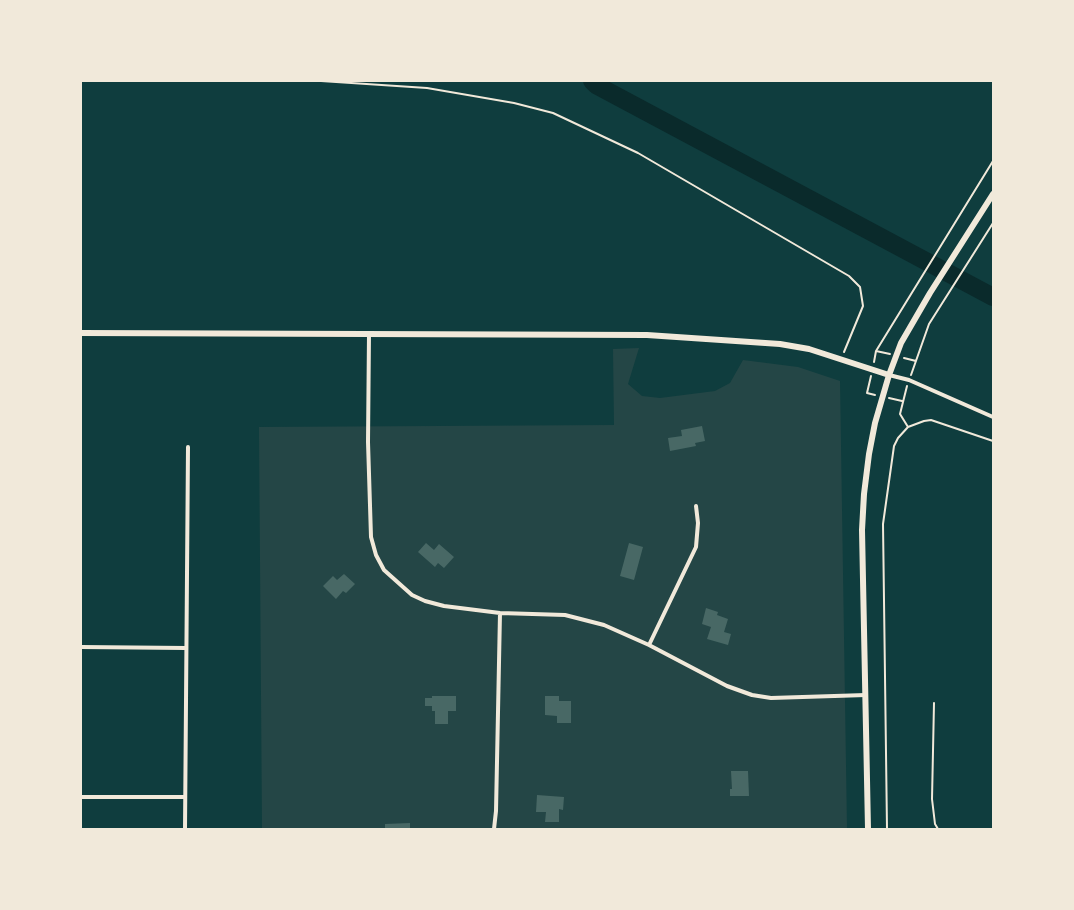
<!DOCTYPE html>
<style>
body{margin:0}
#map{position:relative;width:1074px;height:910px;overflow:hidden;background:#0f3d3e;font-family:Rubik,sans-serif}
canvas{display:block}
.frame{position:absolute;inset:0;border:82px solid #f1e9da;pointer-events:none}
</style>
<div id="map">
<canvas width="1074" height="910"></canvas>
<div class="frame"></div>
</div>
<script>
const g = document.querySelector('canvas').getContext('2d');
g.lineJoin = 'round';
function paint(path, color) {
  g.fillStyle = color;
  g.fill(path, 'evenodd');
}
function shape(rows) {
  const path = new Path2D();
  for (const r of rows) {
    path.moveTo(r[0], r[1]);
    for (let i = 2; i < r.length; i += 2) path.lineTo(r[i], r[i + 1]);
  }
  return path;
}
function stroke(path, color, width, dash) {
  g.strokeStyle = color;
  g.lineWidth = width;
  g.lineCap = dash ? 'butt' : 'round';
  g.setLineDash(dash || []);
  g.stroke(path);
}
const green = shape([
 [639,348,628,384,642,396,660,398,715,391,730,383,743,360,798,367,840,381,847,829,262,829,259,427,614,425,613,349]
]);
const river = shape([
 [592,81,596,85,993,297]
]);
const building = shape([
 [702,426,705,441,695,443,696,446,670,451,668,438,682,436,681,430],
 [426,543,434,550,439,544,454,557,444,568,438,563,435,567,418,552],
 [629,543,643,547,634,580,620,576],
 [344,574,355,584,346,593,343,591,336,599,323,586,333,576,337,580],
 [706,608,718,612,717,615,728,619,724,632,731,634,728,645,707,639,711,627,702,624],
 [432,696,456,696,456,711,448,711,448,724,435,724,435,711,432,711,432,706,425,706,425,698,432,698],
 [545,696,559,696,559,701,571,701,571,723,557,723,557,716,545,715],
 [731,771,748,771,749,796,730,796,730,789,732,789],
 [537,795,564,797,563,810,559,809,559,822,545,822,546,812,536,812],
 [410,823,410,829,385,829,385,824]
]);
const path = shape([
 [321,81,427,88,514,103,553,113,638,153,849,276,860,287,863,306,844,352],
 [876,351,993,161],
 [904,358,916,361],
 [874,362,876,351,890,354],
 [911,375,929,324,993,223],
 [871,376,867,393,875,395],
 [889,398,902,401],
 [908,427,924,421,931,420,993,441],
 [934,703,932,799,935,824,938,829],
 [887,829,883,524,894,446,898,438,908,427,900,414,907,386]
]);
const minor = shape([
 [369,334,368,442,371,537,376,555,384,570,412,595,425,601,444,606,500,613,565,615,604,625,649,645,727,686,752,695,771,698,866,695],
 [889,375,909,380,993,417],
 [649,645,696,547,698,523,696,506],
 [81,647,186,648],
 [81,797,185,797],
 [185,829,188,447],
 [494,829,496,811,500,613]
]);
const tertiary = shape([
 [81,333,647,335,780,344,809,349,889,375],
 [868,829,862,530,864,494,869,454,875,423,889,375,901,343,930,293,993,194]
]);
paint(green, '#244646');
stroke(river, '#0a2a2b', 18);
paint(building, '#486865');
stroke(path, '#f1e9da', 2);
stroke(minor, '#f1e9da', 4);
stroke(tertiary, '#f1e9da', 6);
</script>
